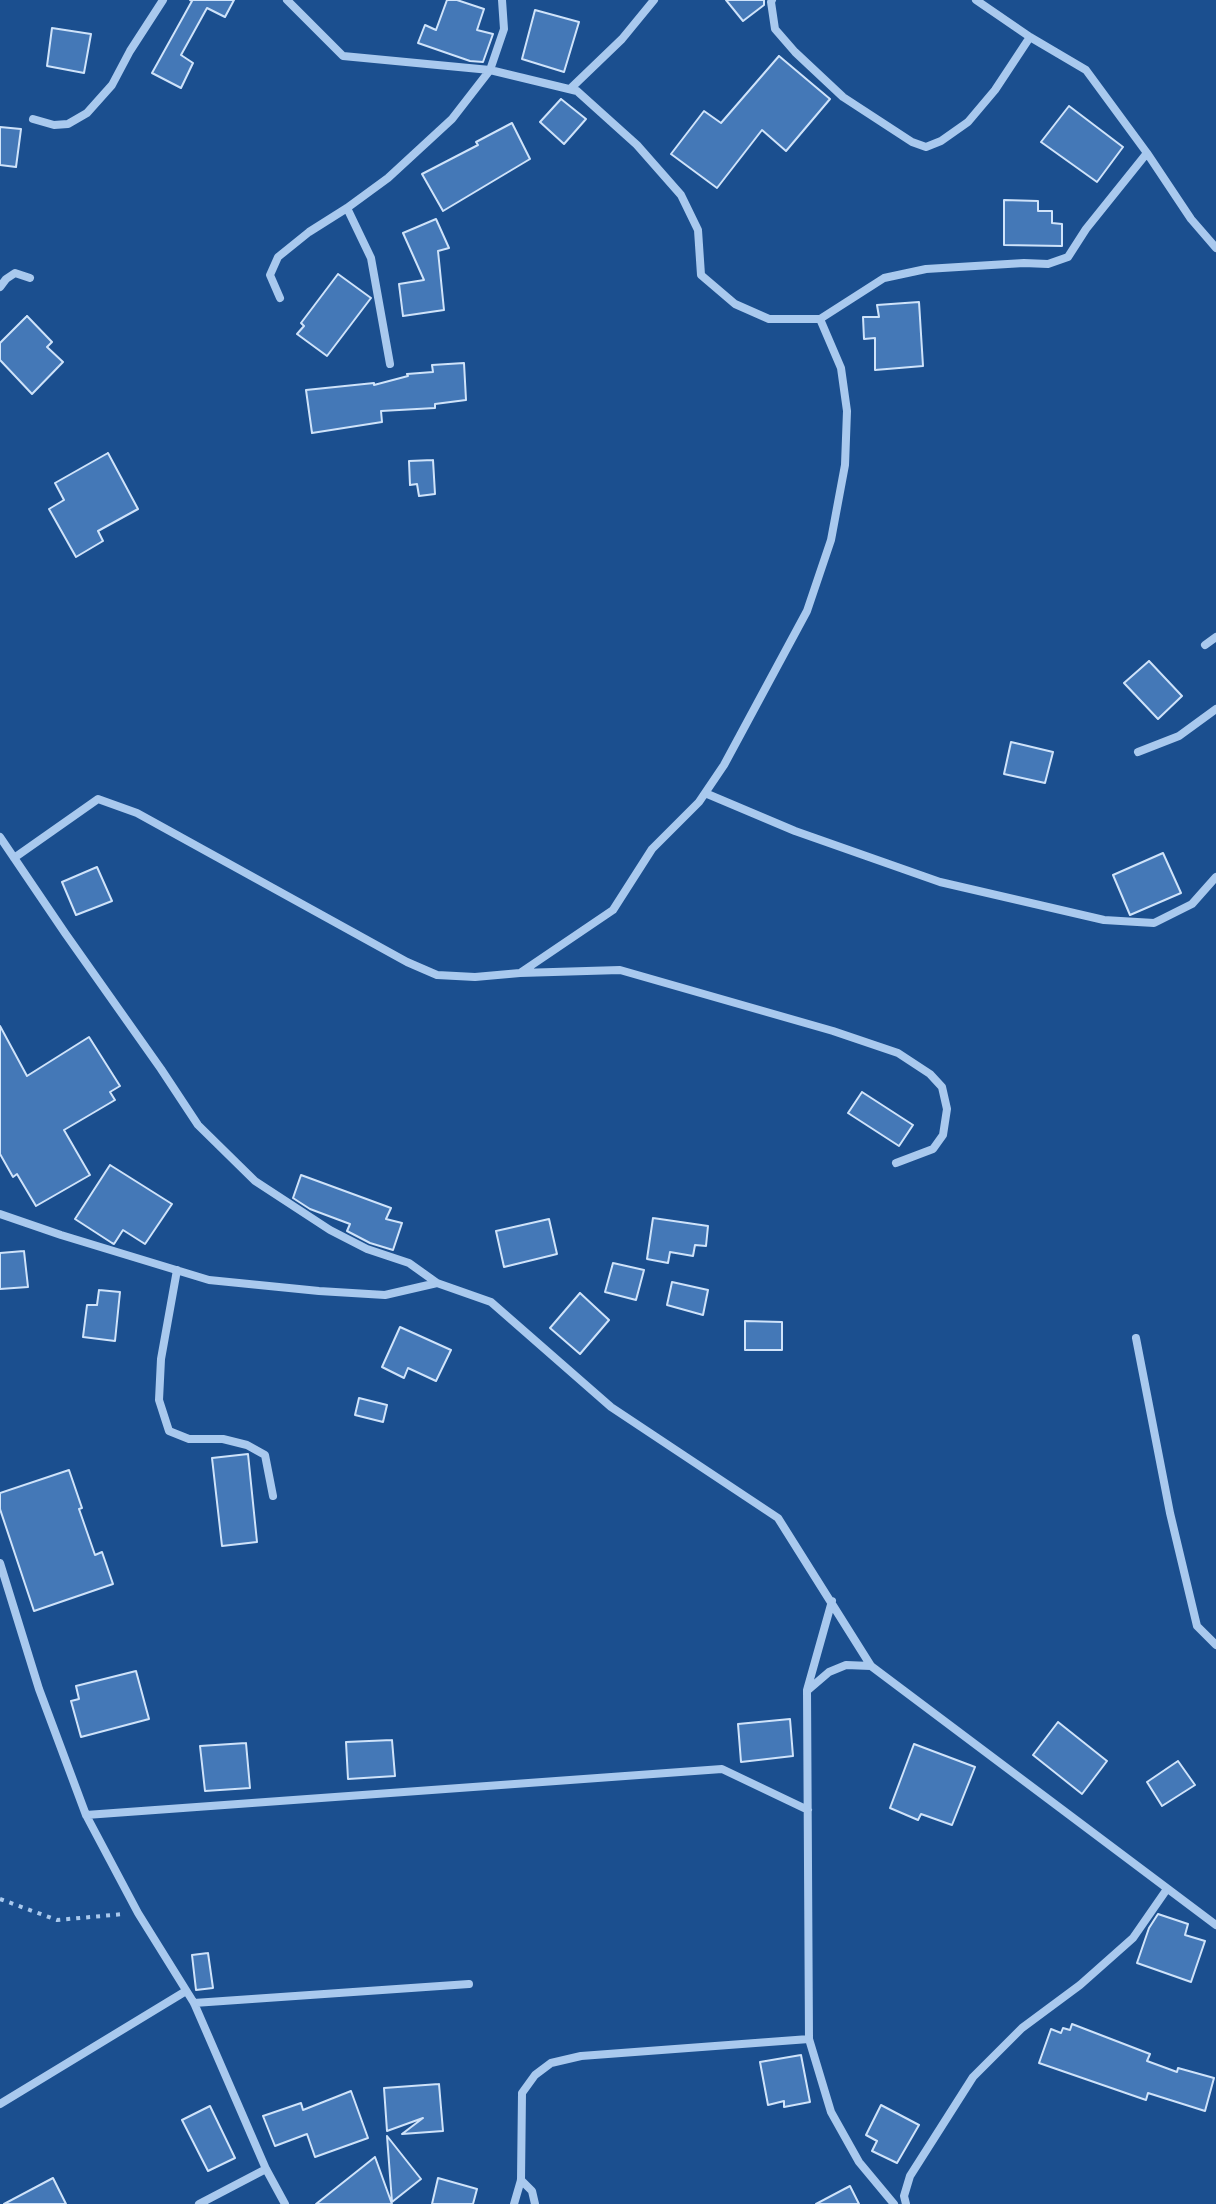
<!DOCTYPE html>
<style>
body{margin:0}
canvas{display:block;background:#1b4f8f}
</style>
<canvas width="1216" height="2204"></canvas>
<script>
const g = document.querySelector('canvas').getContext('2d');
g.lineJoin = 'round';
function paint(path, color) {
  g.fillStyle = color;
  g.fill(path, 'evenodd');
}
function shape(rows) {
  const path = new Path2D();
  for (const r of rows) {
    path.moveTo(r[0], r[1]);
    for (let i = 2; i < r.length; i += 2) path.lineTo(r[i], r[i + 1]);
  }
  return path;
}
function stroke(path, color, width, dash) {
  g.strokeStyle = color;
  g.lineWidth = width;
  g.lineCap = dash ? 'butt' : 'round';
  g.setLineDash(dash || []);
  g.stroke(path);
}
const building = shape([
 [190,0,234,0,225,17,207,8,181,55,193,63,181,88,152,73,192,1,190,0],
 [447,0,457,0,484,9,477,30,493,34,483,62,470,61,418,43,425,25,436,30,447,0],
 [726,0,764,0,764,5,743,21,726,0],
 [535,10,579,22,564,72,522,59,535,10],
 [52,28,91,34,84,73,47,66,52,28],
 [779,56,830,99,786,151,762,130,717,188,671,154,704,111,721,123,779,56],
 [561,99,586,119,564,144,540,122,561,99],
 [1069,106,1123,147,1097,182,1041,142,1069,106],
 [512,123,530,159,443,211,422,174,478,145,476,142,512,123],
 [0,127,21,129,16,167,0,165,0,127],
 [1004,200,1038,201,1038,211,1052,211,1052,223,1062,224,1062,246,1004,245,1004,200],
 [436,219,449,248,438,251,444,310,403,316,399,284,424,280,403,233,436,219],
 [338,274,371,298,327,356,297,334,304,326,301,323,338,274],
 [919,302,923,366,875,370,875,338,864,339,863,317,879,317,877,305,919,302],
 [27,316,52,342,47,347,63,362,32,394,0,360,0,343,27,316],
 [464,363,466,400,435,404,435,408,381,411,382,422,312,433,306,390,374,383,374,385,408,376,407,374,433,372,432,365,464,363],
 [108,453,138,509,98,531,103,541,76,557,49,509,64,500,55,483,108,453],
 [433,460,435,494,419,496,417,484,410,485,409,461,433,460],
 [1149,661,1182,696,1158,719,1124,683,1149,661],
 [1011,742,1053,752,1045,783,1004,774,1011,742],
 [1163,853,1181,893,1130,915,1113,875,1163,853],
 [97,867,112,901,76,915,62,882,97,867],
 [0,1026,27,1076,89,1037,120,1086,110,1092,115,1100,64,1130,90,1175,36,1206,17,1174,13,1177,0,1154,0,1026],
 [862,1092,913,1125,899,1146,848,1113,862,1092],
 [110,1165,172,1204,145,1244,123,1230,114,1244,112,1243,75,1219,110,1165],
 [301,1175,391,1208,386,1219,402,1223,393,1250,370,1243,347,1231,350,1224,310,1209,293,1198,301,1175],
 [653,1218,708,1226,706,1246,695,1245,693,1256,670,1252,668,1263,647,1259,653,1218],
 [549,1219,557,1254,504,1267,496,1231,549,1219],
 [24,1251,28,1287,0,1289,0,1253,24,1251],
 [613,1263,644,1270,636,1300,605,1292,613,1263],
 [672,1282,708,1290,703,1315,667,1305,672,1282],
 [99,1290,120,1292,115,1341,83,1337,87,1305,97,1305,99,1290],
 [580,1293,609,1320,580,1354,550,1328,580,1293],
 [745,1321,782,1322,782,1350,745,1350,745,1321],
 [400,1327,451,1350,436,1381,408,1368,404,1378,382,1367,400,1327],
 [359,1398,387,1405,383,1422,355,1415,359,1398],
 [248,1454,257,1542,222,1546,212,1458,248,1454],
 [69,1470,82,1508,79,1509,95,1555,102,1552,113,1584,34,1611,0,1509,0,1493,69,1470],
 [136,1671,149,1719,81,1737,71,1701,79,1699,76,1686,136,1671],
 [790,1719,793,1756,741,1762,738,1724,790,1719],
 [1058,1722,1107,1761,1082,1794,1033,1755,1058,1722],
 [392,1740,395,1776,348,1779,346,1742,392,1740],
 [246,1743,250,1788,205,1791,200,1746,246,1743],
 [914,1744,975,1767,952,1825,921,1814,918,1820,890,1808,914,1744],
 [1178,1761,1195,1785,1162,1806,1147,1782,1178,1761],
 [1158,1914,1188,1924,1185,1935,1205,1941,1191,1982,1137,1963,1149,1928,1158,1914],
 [208,1953,213,1988,196,1990,192,1955,208,1953],
 [1072,2024,1150,2054,1147,2061,1177,2072,1178,2068,1214,2078,1205,2111,1148,2093,1146,2100,1039,2063,1051,2029,1061,2033,1063,2028,1070,2030,1072,2024],
 [801,2055,810,2102,784,2107,784,2101,768,2105,760,2062,801,2055],
 [439,2084,443,2131,402,2134,423,2118,387,2131,384,2088,439,2084],
 [351,2091,368,2138,315,2157,307,2134,275,2146,263,2116,301,2103,303,2110,351,2091],
 [881,2105,919,2125,897,2163,872,2151,877,2141,866,2135,881,2105],
 [210,2106,235,2158,208,2171,182,2120,210,2106],
 [387,2136,421,2179,392,2202,387,2136],
 [375,2157,392,2204,316,2204,375,2157],
 [53,2178,66,2204,4,2204,53,2178],
 [438,2178,477,2189,473,2204,432,2204,438,2178],
 [850,2186,859,2204,816,2204,850,2186]
]);
const path = shape([
 [0,1899,57,1920,124,1914]
]);
const minor = shape([
 [287,0,343,56,490,70,577,91,637,145,681,195,698,230,701,275,735,304,769,319,820,319,884,278,926,269,1024,263,1048,264,1068,257,1086,229,1147,153],
 [772,0,771,2,775,29,795,52,843,97,912,142,926,147,941,141,968,122,995,90,1030,37],
 [976,0,1030,37,1086,70,1147,153,1191,219,1216,248],
 [570,89,622,39,654,0],
 [33,119,54,125,68,124,87,113,112,85,130,51,163,0],
 [347,208,371,258,390,364],
 [0,287,6,279,15,273,30,278],
 [280,298,270,275,278,257,309,232,347,208,388,178,452,119,490,70,504,29,502,0],
 [1205,645,1216,637],
 [1138,752,1179,736,1216,709],
 [705,793,795,831,940,882,1104,920,1154,923,1192,904,1216,877],
 [0,837,65,933,161,1069,198,1125,255,1181,330,1230,367,1249,409,1263,437,1283,491,1302,611,1407,778,1518,871,1666,1216,1925],
 [14,858,98,799,137,813,407,962,437,975,475,977,520,973,613,910,652,849,699,802,724,765,807,611,831,540,845,465,847,411,841,368,820,319],
 [520,973,620,970,833,1031,898,1053,930,1074,942,1087,947,1109,943,1135,933,1149,896,1163],
 [0,1214,61,1235,209,1280,319,1291,385,1295,437,1283],
 [177,1270,161,1359,159,1400,169,1431,189,1439,223,1439,247,1445,265,1455,273,1496],
 [1136,1338,1170,1513,1197,1626,1216,1645],
 [0,1563,39,1689,86,1815,138,1913,194,2003,266,2169,285,2204],
 [832,1601,807,1690,809,2039,831,2112,859,2162,894,2204],
 [808,1690,829,1672,846,1665,871,1666],
 [86,1815,722,1769,808,1810],
 [194,2003,469,1984],
 [0,2104,186,1991],
 [521,2180,532,2191,535,2204],
 [199,2204,266,2169],
 [514,2204,521,2180,522,2093,535,2075,551,2063,581,2056,809,2039],
 [906,2204,904,2196,910,2176,973,2077,1022,2028,1080,1985,1133,1938,1167,1889]
]);
paint(building, '#4478b7');
stroke(building, '#cfe3fa', 2);
stroke(path, '#a9c9ee', 4, [4, 6]);
stroke(minor, '#a9c9ee', 8);
</script>
